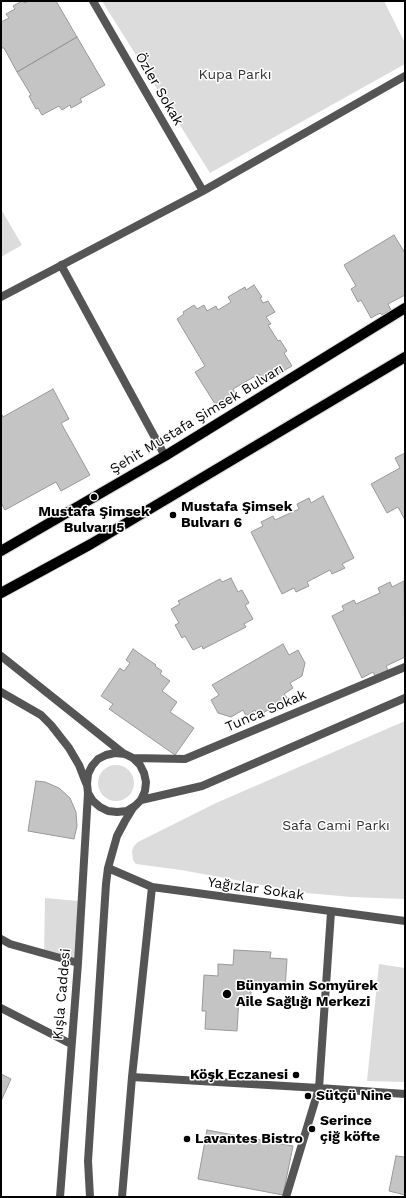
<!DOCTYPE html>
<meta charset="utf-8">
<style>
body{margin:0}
#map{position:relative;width:406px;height:1198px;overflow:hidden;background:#fff;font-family:"Work Sans",sans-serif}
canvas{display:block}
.frame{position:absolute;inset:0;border:2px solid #000;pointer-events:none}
</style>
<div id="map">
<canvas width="406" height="1198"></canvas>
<div class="frame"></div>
</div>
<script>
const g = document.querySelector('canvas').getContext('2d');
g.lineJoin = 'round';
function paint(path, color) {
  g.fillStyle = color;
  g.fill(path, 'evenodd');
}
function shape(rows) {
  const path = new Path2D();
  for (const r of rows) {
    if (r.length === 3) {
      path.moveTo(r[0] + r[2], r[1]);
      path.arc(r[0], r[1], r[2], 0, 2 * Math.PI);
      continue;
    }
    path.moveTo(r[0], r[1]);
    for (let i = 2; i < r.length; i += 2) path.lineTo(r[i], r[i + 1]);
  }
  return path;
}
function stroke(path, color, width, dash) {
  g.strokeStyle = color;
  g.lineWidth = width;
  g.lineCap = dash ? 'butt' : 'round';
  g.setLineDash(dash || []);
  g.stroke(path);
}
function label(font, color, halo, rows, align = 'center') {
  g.font = font + ' "Work Sans",sans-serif';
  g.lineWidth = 3;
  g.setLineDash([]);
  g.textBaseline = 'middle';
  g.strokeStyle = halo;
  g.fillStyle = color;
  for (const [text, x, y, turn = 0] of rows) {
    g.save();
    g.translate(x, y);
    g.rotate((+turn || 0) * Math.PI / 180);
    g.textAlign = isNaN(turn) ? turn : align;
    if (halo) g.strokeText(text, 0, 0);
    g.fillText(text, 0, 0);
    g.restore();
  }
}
const green = shape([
 [102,1,384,1,405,43,405,64,210,173],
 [1,209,22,245,1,257],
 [405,721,405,899,351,897,307,893,181,870,136,864,133,860,132,851,134,846,138,842,216,803],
 [116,783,18],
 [45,898,78,901,75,961,44,956],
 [379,964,405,968,405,1082,367,1081]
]);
const building = shape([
 [22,1,25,3,28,1,56,1,77,37,17,72,4,48,1,48,1,22,9,18,6,14,15,9,13,6,22,1],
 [77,37,105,85,80,99,82,102,71,108,70,105,62,110,59,106,42,115,38,108,36,109,29,96,31,95,17,72,77,37],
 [394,235,405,253,405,295,388,304,391,310,382,315,380,313,371,318,361,300,358,302,351,289,356,286,344,265,394,235],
 [254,285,262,297,260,298,263,303,268,301,275,312,266,317,271,324,268,325,278,341,280,340,287,351,284,353,292,366,264,382,259,374,233,389,235,393,215,404,195,372,205,366,177,319,184,314,183,312,194,305,197,309,204,305,207,311,216,306,218,310,231,302,228,297,245,287,246,290,254,285],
 [53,389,69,419,61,423,90,475,61,491,56,482,5,510,1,503,1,413,3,417,53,389],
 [405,453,405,520,398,507,387,513,371,484,400,468,395,458,405,453],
 [323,496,354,558,342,564,345,568,332,574,330,570,307,582,309,586,296,592,294,588,282,594,251,532,263,526,261,522,273,516,275,520,299,509,297,504,309,498,311,503,323,496],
 [231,578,238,592,242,590,249,603,245,605,253,619,244,624,246,627,203,649,202,646,193,650,185,636,182,638,175,625,179,623,171,609,180,604,178,601,220,579,222,582,231,578],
 [404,581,405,657,386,666,388,670,375,676,373,672,362,678,332,616,344,610,342,606,354,600,356,604,380,593,378,588,390,582,392,587,404,581],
 [283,644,289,655,298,650,305,663,302,676,290,683,293,688,284,694,288,699,277,705,280,709,271,714,268,710,258,716,255,710,246,716,243,710,231,717,218,713,211,700,219,695,212,685,283,644],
 [133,649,156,665,155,666,162,671,160,674,170,681,162,691,177,702,170,712,194,728,175,755,109,709,113,704,101,696,120,668,124,671,130,663,126,660,133,649],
 [36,781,45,782,59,788,70,798,76,812,77,826,74,839,28,831,36,781],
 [234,950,271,952,270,958,287,959,285,990,251,988,251,999,239,998,237,1031,205,1029,206,1011,202,1011,204,975,218,976,218,964,233,965,234,950],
 [1,1074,11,1079,1,1101,1,1074],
 [207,1130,293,1146,283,1195,198,1179,207,1130],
 [396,1156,405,1157,405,1195,389,1191,396,1156]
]);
const street = shape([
 [93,1,203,191],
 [61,265,165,456],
 [1,297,203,191,405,76],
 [1,656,124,754],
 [1,692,41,715,51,725,69,748,79,765,86,783],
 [133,758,185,759,405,667],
 [141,800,202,786,405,698],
 [108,868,152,887,405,921],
 [1,939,10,944,78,963],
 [1,1008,71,1044],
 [132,1077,319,1088,405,1094],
 [60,1197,78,963,88,793,87,784,88,774,92,766,98,759,106,755,115,753,125,754,133,758,140,765,144,773,146,782,145,791,141,800,135,806,127,811,117,812,108,811,100,807,93,801,88,793],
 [90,1197,88,1161,106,884,108,868,117,836,125,821,133,808],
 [122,1197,132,1077,152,887],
 [286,1197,319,1088,331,912]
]);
const primary = shape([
 [1,551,165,456,405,308],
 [1,593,91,544,405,357]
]);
const markers = [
 [94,497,4,"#000"],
 [173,515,4,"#000"],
 [227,994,5,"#000"],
 [296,1075,4,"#000"],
 [308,1096,4,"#000"],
 [312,1129,4,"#000"],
 [187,1139,4,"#000"]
];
const parkNames = [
 ["Kupa Parkı",235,75],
 ["Safa Cami Parkı",336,826]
];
const streetNames = [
 ["Özler Sokak",159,89,60],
 ["Şehit Mustafa Şimsek Bulvarı",197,419,-31],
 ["Tunca Sokak",266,711,-23],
 ["Yağızlar Sokak",256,889,8],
 ["Kışla Caddesi",62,994,-85]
];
const poiNames = [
 ["Mustafa Şimsek",181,507],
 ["Bulvarı 6",181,523],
 ["Mustafa Şimsek",94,512,"center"],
 ["Bulvarı 5",94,528,"center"],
 ["Bünyamin Somyürek",236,986],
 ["Aile Sağlığı Merkezi",236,1002],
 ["Köşk Eczanesi",288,1075,"right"],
 ["Sütçü Nine",316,1096],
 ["Serince",320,1121],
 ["çiğ köfte",320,1137],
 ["Lavantes Bistro",195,1139]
];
paint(green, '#dcdcdc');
paint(building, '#c4c4c4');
stroke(building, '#999', 1);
stroke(primary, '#dbdbdb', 12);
stroke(street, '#555', 8);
stroke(primary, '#000', 10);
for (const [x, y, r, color] of markers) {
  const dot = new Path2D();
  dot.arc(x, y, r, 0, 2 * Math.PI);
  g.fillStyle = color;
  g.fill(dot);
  stroke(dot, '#fff', 1.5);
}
label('14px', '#333', '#fff', parkNames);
label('14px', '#000', '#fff', streetNames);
label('bold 14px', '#000', '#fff', poiNames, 'left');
</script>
